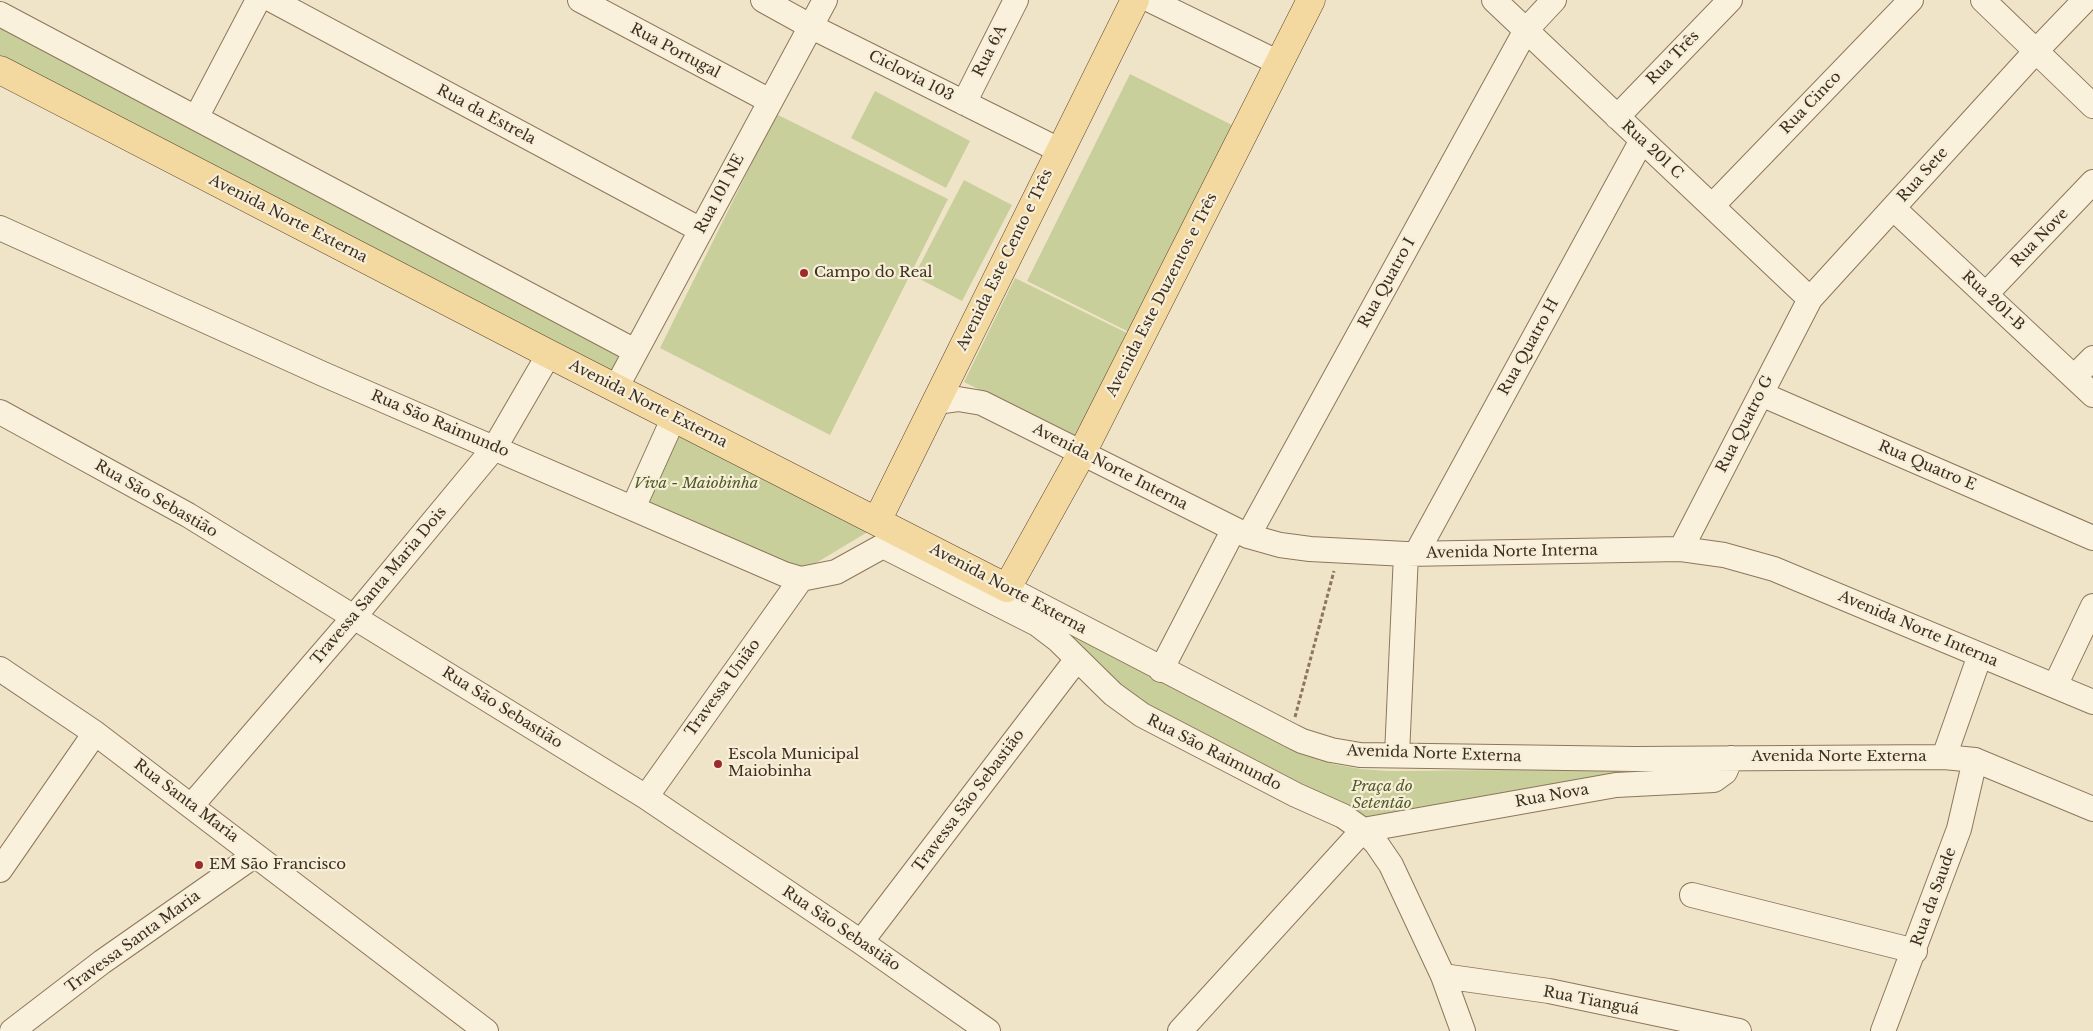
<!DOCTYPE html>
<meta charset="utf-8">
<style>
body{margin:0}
canvas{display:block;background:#f0e4c8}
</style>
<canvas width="2093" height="1031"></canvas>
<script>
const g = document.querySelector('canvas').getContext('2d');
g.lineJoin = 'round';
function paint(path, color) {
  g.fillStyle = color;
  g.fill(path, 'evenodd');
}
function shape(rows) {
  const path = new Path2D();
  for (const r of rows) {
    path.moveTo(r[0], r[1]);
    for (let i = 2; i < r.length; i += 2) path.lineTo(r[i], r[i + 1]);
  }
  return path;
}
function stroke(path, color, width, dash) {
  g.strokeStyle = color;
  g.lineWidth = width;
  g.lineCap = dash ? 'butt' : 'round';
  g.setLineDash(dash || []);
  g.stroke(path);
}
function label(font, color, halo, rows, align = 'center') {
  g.font = font + ' "Libre Baskerville",serif';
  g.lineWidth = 4.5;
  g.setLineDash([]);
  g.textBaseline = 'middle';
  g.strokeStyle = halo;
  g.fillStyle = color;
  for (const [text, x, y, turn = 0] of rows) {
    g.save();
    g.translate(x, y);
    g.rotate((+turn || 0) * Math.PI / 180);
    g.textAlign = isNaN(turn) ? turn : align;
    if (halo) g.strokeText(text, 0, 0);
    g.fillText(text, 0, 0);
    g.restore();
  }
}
const green = shape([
 [0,24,623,351,611,374,0,59],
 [1130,74,1232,125,1129,332,1027,281],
 [875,91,970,141,946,188,851,138],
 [776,114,948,199,830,435,660,348],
 [964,180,1012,205,962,301,914,276],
 [1015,278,1133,336,1082,441,964,382],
 [674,432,871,530,801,572,643,500],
 [1073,633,1310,755,1333,764,1361,769,1389,771,1626,769,1625,776,1373,819,1361,814,1130,695,1071,636]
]);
const path = shape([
 [1295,717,1334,571]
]);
const minor = shape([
 [272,0,701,230],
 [580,0,770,101],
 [763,0,810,26,1059,150],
 [1150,0,1279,63],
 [1494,0,1810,299],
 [1983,0,2093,106],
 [0,14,635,351],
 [964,103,1016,0],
 [1617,117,1730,0],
 [196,118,258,0],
 [1712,206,1911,0],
 [1893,208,2093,395],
 [0,228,323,374,784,574,801,579,836,572,883,546,1037,624,1058,640,1113,694,1142,715,1296,795,1343,816,1363,830,1376,843,1391,865,1443,976,1463,1031],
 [1986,294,2093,182],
 [2074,377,2093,358],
 [616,388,825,0],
 [1761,394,2093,538],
 [936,402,958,399,982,403,1248,536,1280,545,1310,549,1406,554,1681,549,1724,555,1774,569,2093,702],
 [0,412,188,515,646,797,861,942,988,1031],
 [633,508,674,417],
 [1248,536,1526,30,1554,0],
 [1681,549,1810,299,2036,51,2085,0],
 [1416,554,1642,140],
 [1007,588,1290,735,1302,741,1331,750,1360,755,1635,759,1944,757,1975,760,2093,809],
 [0,669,95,733,486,1031],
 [1161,670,1234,529],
 [2055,686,2093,606],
 [1397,755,1406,554],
 [1944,757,1980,655],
 [646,797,801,579],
 [192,805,354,617,495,447,549,354],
 [1363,830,1616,785,1714,780,1725,772,1731,758],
 [0,870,95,733],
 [1692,895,1915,951],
 [861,942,1077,659],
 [1443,976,1549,991,1739,1031],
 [12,1031,102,962,255,855],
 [1180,1031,1363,830],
 [1883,1031,1959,829,1975,760]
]);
const major = shape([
 [0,70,549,354,1007,588,1082,453,1311,0],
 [877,521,1135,0]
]);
const markers = [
 [804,273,5,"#9e2a2b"],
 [718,764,5,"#9e2a2b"],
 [199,865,5,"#9e2a2b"]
];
const streetNames = [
 ["Rua Portugal",675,51,28],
 ["Rua 6A",990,51,-63],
 ["Rua Três",1673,58,-46],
 ["Ciclovia 103",911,76,27],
 ["Rua Cinco",1811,103,-46],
 ["Rua da Estrela",486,115,28],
 ["Rua 201 C",1652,150,43],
 ["Rua Sete",1923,175,-48],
 ["Rua 101 NE",720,194,-62],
 ["Avenida Norte Externa",288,219,27],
 ["Rua Nove",2040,238,-46],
 ["Avenida Este Cento e Três",1005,260,-64],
 ["Rua Quatro I",1387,283,-61],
 ["Avenida Este Duzentos e Três",1162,295,-63],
 ["Rua 201-B",1993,301,43],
 ["Rua Quatro H",1529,347,-61],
 ["Avenida Norte Externa",648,404,27],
 ["Rua São Raimundo",440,424,23],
 ["Rua Quatro G",1745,424,-63],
 ["Rua Quatro E",1927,466,23],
 ["Avenida Norte Interna",1110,467,27],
 ["Rua São Sebastião",156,499,30],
 ["Avenida Norte Interna",1512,552,-1],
 ["Travessa Santa Maria Dois",379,586,-50],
 ["Avenida Norte Externa",1008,589,28],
 ["Avenida Norte Interna",1918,629,23],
 ["Travessa União",723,688,-54],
 ["Rua São Sebastião",502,708,32],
 ["Rua São Raimundo",1214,753,27],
 ["Avenida Norte Externa",1434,754,2],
 ["Avenida Norte Externa",1839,757],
 ["Rua Nova",1552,796,-10],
 ["Rua Santa Maria",186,801,37],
 ["Travessa São Sebastião",969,801,-53],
 ["Rua da Saude",1934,897,-70],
 ["Rua São Sebastião",841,929,34],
 ["Travessa Santa Maria",133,942,-36],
 ["Rua Tianguá",1591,1001,11]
];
const poiNames = [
 ["Campo do Real",814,273],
 ["Escola Municipal",728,755],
 ["Maiobinha",728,772],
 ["EM São Francisco",209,865]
];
const parkNames = [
 ["Viva - Maiobinha",696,484],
 ["Praça do",1382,787],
 ["Setentão",1382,804]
];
paint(green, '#c9cf9b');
stroke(minor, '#8d765c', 26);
stroke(major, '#5b4430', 29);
stroke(path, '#8d765c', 3, [4, 2.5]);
stroke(minor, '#faf1dc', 24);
stroke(major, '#f3d9a0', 28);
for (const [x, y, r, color] of markers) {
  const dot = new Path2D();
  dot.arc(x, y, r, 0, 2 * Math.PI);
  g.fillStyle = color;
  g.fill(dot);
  stroke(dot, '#f7eed8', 2);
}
label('15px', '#3d2e20', '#f7eed8', streetNames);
label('15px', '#3d2e20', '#f7eed8', poiNames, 'left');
label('italic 15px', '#4d5a26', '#f7eed8', parkNames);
</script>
